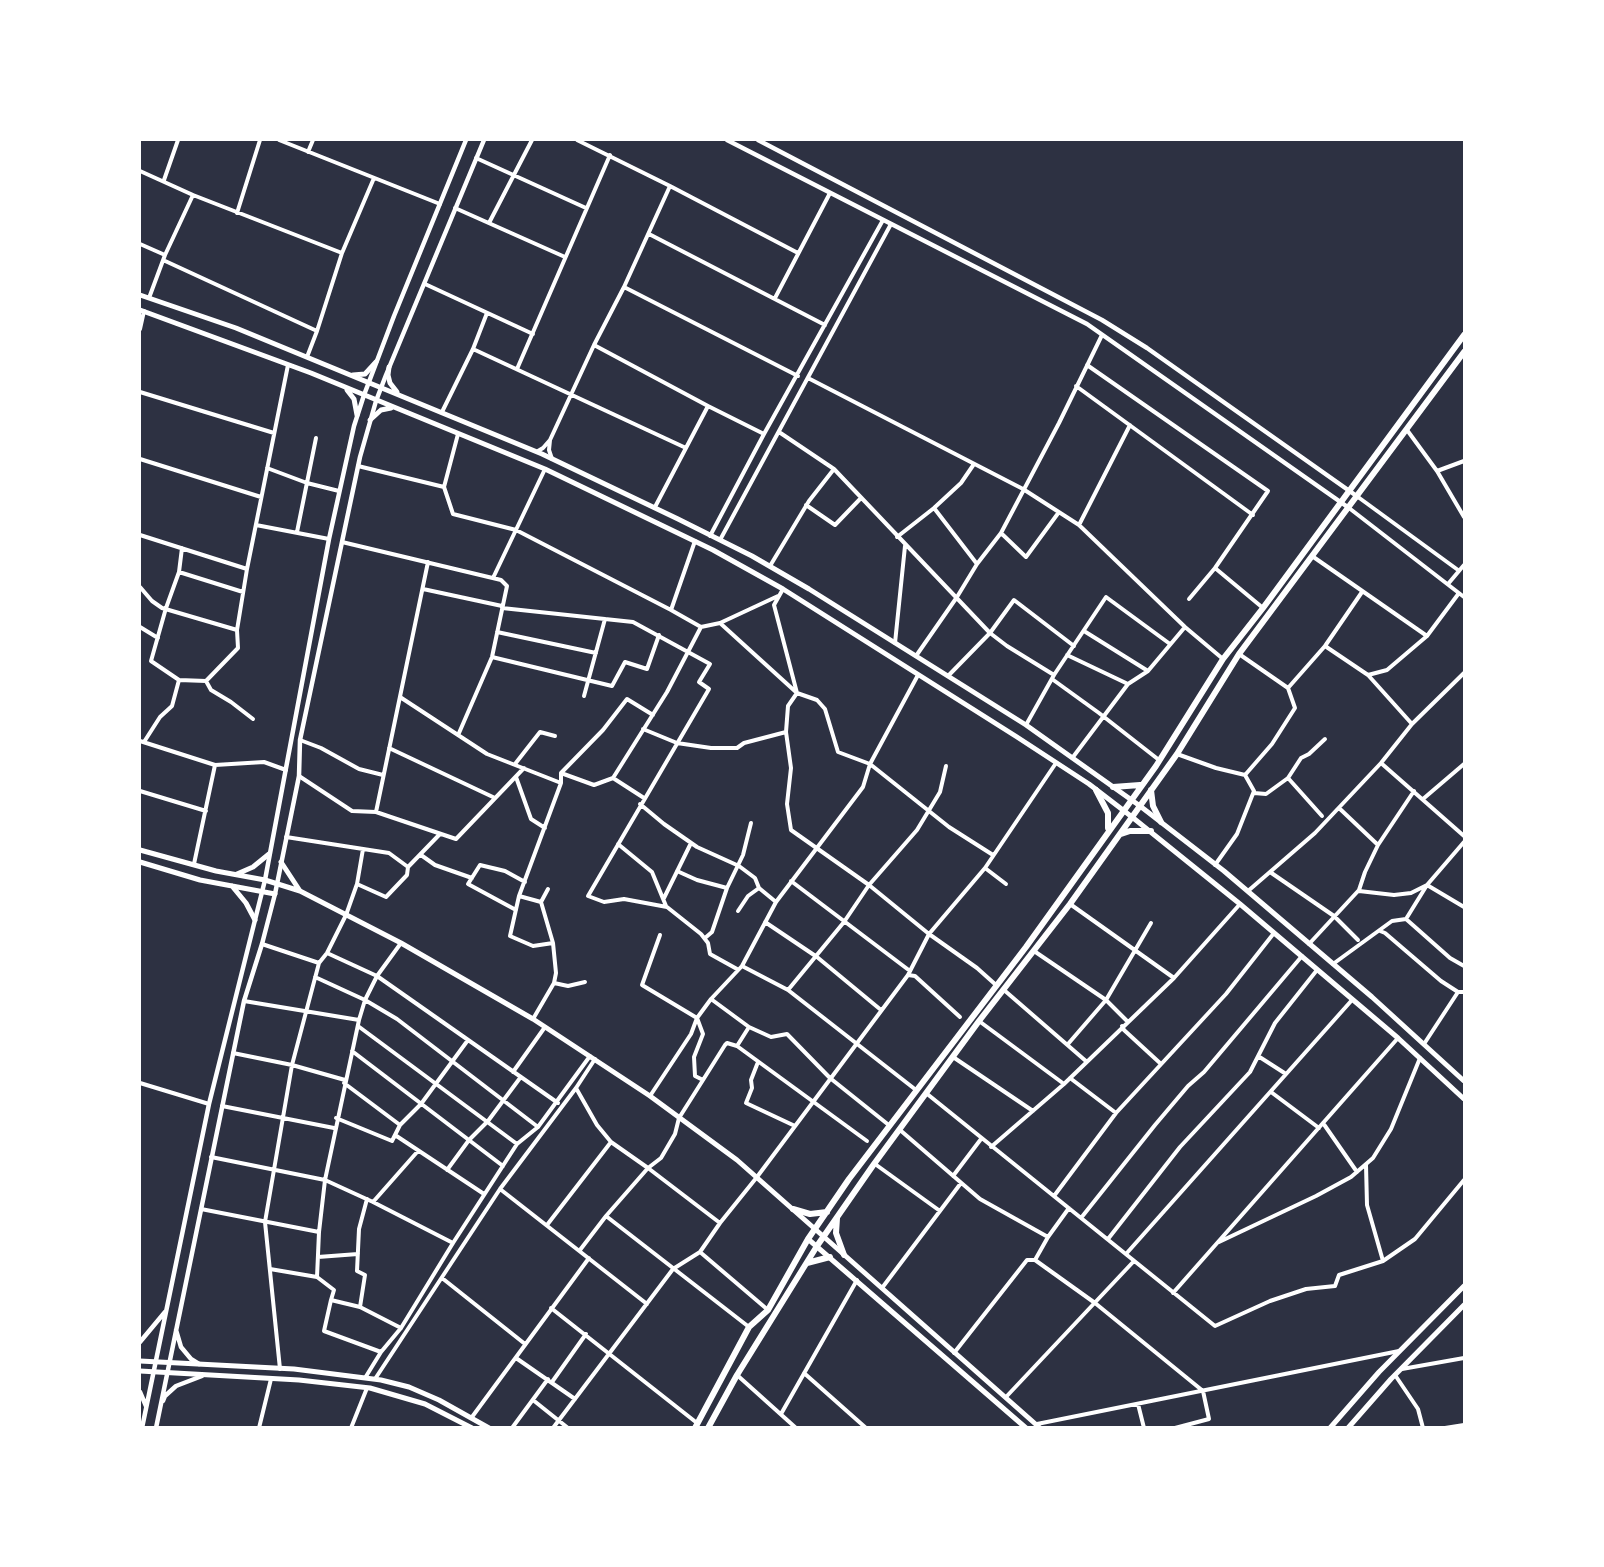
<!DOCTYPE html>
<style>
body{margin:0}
#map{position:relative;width:1604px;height:1567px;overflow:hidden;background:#2d3142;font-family:Lato,sans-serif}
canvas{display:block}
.frame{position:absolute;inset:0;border:141px solid #fff;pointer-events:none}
</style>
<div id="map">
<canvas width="1604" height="1567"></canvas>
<div class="frame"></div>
</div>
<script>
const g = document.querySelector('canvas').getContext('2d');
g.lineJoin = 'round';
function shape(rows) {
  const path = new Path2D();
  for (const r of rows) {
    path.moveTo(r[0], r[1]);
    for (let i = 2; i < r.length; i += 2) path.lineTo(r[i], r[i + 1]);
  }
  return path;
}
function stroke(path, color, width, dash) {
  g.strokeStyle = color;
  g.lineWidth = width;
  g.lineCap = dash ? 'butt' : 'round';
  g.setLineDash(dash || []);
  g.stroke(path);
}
const minor = shape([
 [279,140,440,204],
 [577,140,670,186,624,287],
 [308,152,313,140],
 [476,158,586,208],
 [140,171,193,195,342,253],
 [164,180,178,140],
 [670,186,798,253],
 [455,208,565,257],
 [237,213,260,140],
 [489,223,532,140],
 [649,234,825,325],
 [140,244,165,255],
 [163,260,317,331],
 [425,284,533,334],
 [149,298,165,255,193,195],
 [775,298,830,193],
 [140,329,144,311],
 [594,345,708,406],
 [473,349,686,448],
 [307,357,317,331,342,253,374,178],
 [1087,365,1268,491,1215,568,1189,599],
 [517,369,610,155],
 [808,378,1023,489,1079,525,1185,627,1223,659],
 [1076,386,1253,515],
 [140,392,274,433],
 [442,412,473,349,487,313],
 [1407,430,1437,471,1464,517],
 [779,432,834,469,990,633,1007,646,1054,675],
 [458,434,444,487,453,514,516,530,671,610,701,627,720,623,797,693,788,706,786,732,791,768,787,804,791,830,869,885,929,934,977,968,996,985],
 [550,440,594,345,624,287,798,376],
 [538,451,543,448,550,440,549,450,552,459],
 [140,459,261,497],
 [358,466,444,487],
 [267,468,307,483,339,491],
 [1437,471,1464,461],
 [1358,497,1458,570],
 [806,505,835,525,861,498],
 [655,507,708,406,764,434],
 [934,508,977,564],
 [1349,508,1464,597],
 [256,525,329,539],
 [1079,525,1130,425],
 [297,532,316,438],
 [1001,533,1026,557,1059,512],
 [140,535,247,569],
 [710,536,764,434,883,220],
 [897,537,934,508,961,483,974,464],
 [720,540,891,224],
 [342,542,501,580,507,586,492,657,459,733],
 [182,548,179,572,166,608,151,661,179,680,206,681,238,648,237,630,247,569,288,365],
 [1312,556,1427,636],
 [770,566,809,501,834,469],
 [1215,568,1263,608],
 [179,572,243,592],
 [493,578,545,469],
 [1448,584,1464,565],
 [140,587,152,601,162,608,237,630],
 [423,589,502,606],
 [783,589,774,605,797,693,817,700,825,709,838,752,870,764,949,827,993,855],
 [502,608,633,622,710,664,699,682,709,689,588,896,604,902,624,899,667,907,701,934,708,943,710,954,737,969],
 [671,610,695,541],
 [720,623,778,596],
 [140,627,158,638],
 [1084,631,1148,671],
 [497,632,596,653],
 [895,643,905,546],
 [1325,646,1368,675,1387,670,1427,636,1459,593],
 [1067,655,1128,684],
 [916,656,957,597,977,564,1001,533,1059,423,1102,335],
 [492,657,612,686,625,662,647,669,659,635],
 [1368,675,1412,724],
 [948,676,990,633,1014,600,1074,646],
 [1052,679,1099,713,1159,760],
 [206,681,211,690,231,702,253,719],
 [1288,688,1325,646,1362,592],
 [584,696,605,619],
 [400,697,487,754,561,783],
 [1026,725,1054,675,1106,597,1170,644],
 [643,729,677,743,711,748,737,748,744,743,786,732],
 [300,740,321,748,359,769,383,775],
 [140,741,215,765,264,762,286,770],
 [144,742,160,717,172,706,179,680],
 [389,748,495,798],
 [1177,754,1216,768,1245,775],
 [1073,757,1128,684,1148,671,1185,627],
 [1381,763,1464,836],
 [515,764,540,732,555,736],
 [561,773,594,785,613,778,667,692,701,627],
 [299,776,352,811,376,812,456,839,524,768],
 [516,777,531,819,545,828],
 [613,778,644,798],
 [1288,778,1322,816],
 [140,791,206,811],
 [1254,793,1266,794,1288,778,1301,758,1309,754,1325,739],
 [1423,799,1464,764],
 [640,804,664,824,697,847,739,866,755,878,759,888,776,902],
 [1339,808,1378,845],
 [376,812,428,562],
 [286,837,389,853,408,867],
 [618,844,652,872,666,906],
 [421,855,435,865,472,878],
 [194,864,215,765],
 [1215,865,1237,834,1254,791,1245,775,1272,744,1295,708,1288,688,1239,654],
 [985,868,1006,884],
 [677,871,697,880,727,888],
 [1270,872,1334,916,1358,940],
 [791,881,910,971],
 [357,884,386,897,407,875,408,867,439,835],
 [1248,891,1315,833,1381,763,1412,724,1464,673],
 [1359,891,1394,895,1411,893,1427,885,1464,907],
 [519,896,541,902],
 [664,898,691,843],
 [1070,904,1174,978],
 [516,910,468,884,480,865,505,871,525,882],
 [738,911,748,896,759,888],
 [1406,919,1450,958,1464,966],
 [765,922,817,957,881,1010],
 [1380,931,1385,933,1441,981,1458,992],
 [705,938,712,932,727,888,743,855,751,823],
 [553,943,533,946,510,936,519,896,561,783,561,773,603,730,627,699,653,715],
 [262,944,319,963],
 [1309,944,1359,890,1365,872,1378,845,1414,791],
 [1034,951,1106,1000,1127,1021],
 [327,953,377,976,558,1103],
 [1333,964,1392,921,1406,919,1427,885,1464,842],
 [742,966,788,990,916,1090],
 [908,975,915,976,960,1017],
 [315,977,365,1000,397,1019,538,1127],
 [554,983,568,986,585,982],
 [788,990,844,922,869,885,917,830,940,792,946,766],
 [1004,990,1087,1062],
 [711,999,749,1027],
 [244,1001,359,1020],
 [533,1019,554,983,556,973,553,943,541,902,548,889],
 [979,1021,1064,1084],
 [358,1026,517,1144],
 [1122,1026,1124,1030,1161,1064],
 [1068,1044,1106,1000,1151,923],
 [1424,1044,1458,992,1464,992],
 [737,1046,867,1141],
 [352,1051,503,1166],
 [233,1053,292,1065,345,1080],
 [1258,1056,1286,1074],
 [953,1057,1033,1111],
 [758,1062,751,1080,752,1088,746,1103,795,1126],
 [513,1072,545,1027],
 [1070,1078,1116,1113],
 [703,1080,725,1045,727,1043,737,1046,749,1027,771,1037,787,1034,830,1078,890,1126],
 [140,1083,209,1104],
 [344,1083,400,1125],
 [576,1088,597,1125,611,1142],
 [1271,1092,1319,1128],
 [926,1093,1215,1326,1270,1301,1306,1289,1335,1286,1339,1275,1383,1261,1415,1239,1464,1180],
 [650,1096,691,1034,697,1018,711,999,742,966,776,902,863,787,870,764,918,675],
 [222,1106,334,1128],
 [336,1118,392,1141,400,1125,421,1104,468,1040],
 [1323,1123,1357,1172],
 [900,1130,980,1199,1048,1237],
 [395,1135,484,1194],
 [991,1147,1064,1084,1174,978,1240,904],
 [211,1157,325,1180,373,1202,453,1243],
 [875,1164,940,1211],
 [1366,1165,1367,1205,1383,1261],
 [447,1170,469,1140,488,1121,520,1078],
 [953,1176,981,1139],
 [500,1189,647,1304],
 [1054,1196,1116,1113,1226,994,1274,933],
 [373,1202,418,1151],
 [201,1209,319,1232],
 [606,1216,749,1327],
 [1081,1218,1155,1125,1188,1086,1204,1072,1302,956],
 [547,1225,611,1142,648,1168,661,1158,675,1134,679,1118,703,1080,695,1076,694,1057,703,1034,697,1018,642,985,660,935],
 [1108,1239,1180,1147,1250,1072,1275,1023,1317,970],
 [1219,1242,1316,1196,1351,1177,1373,1158,1391,1129,1420,1058],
 [580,1250,606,1216,648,1168,720,1223],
 [700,1252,768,1310],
 [1126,1254,1352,1000],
 [318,1257,358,1254],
 [1035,1260,1048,1237,1069,1208],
 [270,1269,317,1277,334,1290,331,1300],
 [317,1277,319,1232,325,1180,359,1020,365,1000,377,976,401,943],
 [442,1278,525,1344],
 [882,1288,961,1183],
 [1173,1293,1398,1038],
 [360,1307,365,1275,357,1271,359,1229,367,1199],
 [551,1308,697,1423],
 [381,1352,324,1331,331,1300,360,1307,401,1328],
 [954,1353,1027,1260,1035,1260,1095,1303,1203,1391,1209,1419,1175,1428],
 [516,1358,575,1399],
 [280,1369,265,1222,292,1065,319,963,327,953,346,915,357,884,363,849],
 [1402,1369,1464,1358],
 [804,1373,866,1428],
 [737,1375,796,1428],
 [1395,1375,1418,1409,1423,1428],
 [365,1378,381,1352,401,1328,453,1243,517,1144,538,1127,590,1056],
 [375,1379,500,1189,576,1088,595,1059],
 [552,1382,586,1334],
 [1006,1397,1134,1261],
 [533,1400,568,1428],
 [1138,1404,1144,1428],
 [781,1414,857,1280],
 [472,1417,589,1258],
 [1037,1424,1399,1351],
 [259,1428,271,1379],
 [351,1428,367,1388],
 [512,1428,548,1379],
 [553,1428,673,1269,700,1252,720,1223,757,1177,908,975,929,934,985,868,1056,763],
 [1445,1428,1464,1425]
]);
const tertiary = shape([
 [727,140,1087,324,1349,508],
 [758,140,1102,320,1147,348,1358,497],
 [176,1330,181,1347,191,1359,199,1364],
 [140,1342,165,1312],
 [140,1392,146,1406],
 [163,1401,165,1396,176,1386,202,1376],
 [142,1428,209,1104,265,880,329,539,354,426,364,395,394,316,466,140],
 [156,1428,244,1001,262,944,275,894,299,776,300,740,360,457,376,401,386,375,484,140]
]);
const secondary = shape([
 [140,295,236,328,542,454,678,519,752,556,809,589,1026,725,1140,806,1224,871,1372,997,1464,1081],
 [140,310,311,373,545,469,713,550,783,589,1017,737,1089,784,1132,817,1240,904,1398,1038,1464,1099],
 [389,367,388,375,390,383,397,392],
 [353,375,365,374,376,362],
 [347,390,354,399,357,415],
 [370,420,381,410,391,408],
 [140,850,216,871,265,880,300,891,401,943,533,1019,650,1096,737,1160,1040,1428],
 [140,862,200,880,275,894],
 [281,862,300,891],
 [237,874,253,867,269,854],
 [232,886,246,903,255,920],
 [808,1239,1026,1428],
 [140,1361,294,1369,381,1380,409,1387,439,1400,489,1428],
 [140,1371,299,1380,370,1388,425,1404,472,1428],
 [1330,1428,1379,1372,1464,1286],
 [1348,1428,1391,1379,1464,1305]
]);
const trunk = shape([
 [1113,787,1140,785],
 [1096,790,1108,813,1108,828],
 [1151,790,1153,806,1161,822],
 [1121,834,1130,831,1151,831],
 [793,1209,810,1214,827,1212],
 [837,1218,836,1233,844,1255],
 [807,1263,830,1257],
 [695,1428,749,1327,768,1310,808,1239,849,1179,1026,947,1156,766,1223,659,1263,608,1464,335],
 [708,1428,737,1375,817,1246,874,1164,979,1021,1070,904,1177,754,1239,654,1464,352]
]);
stroke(minor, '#fff', 4);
stroke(tertiary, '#fff', 4.5);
stroke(secondary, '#fff', 5);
stroke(trunk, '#fff', 6);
</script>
